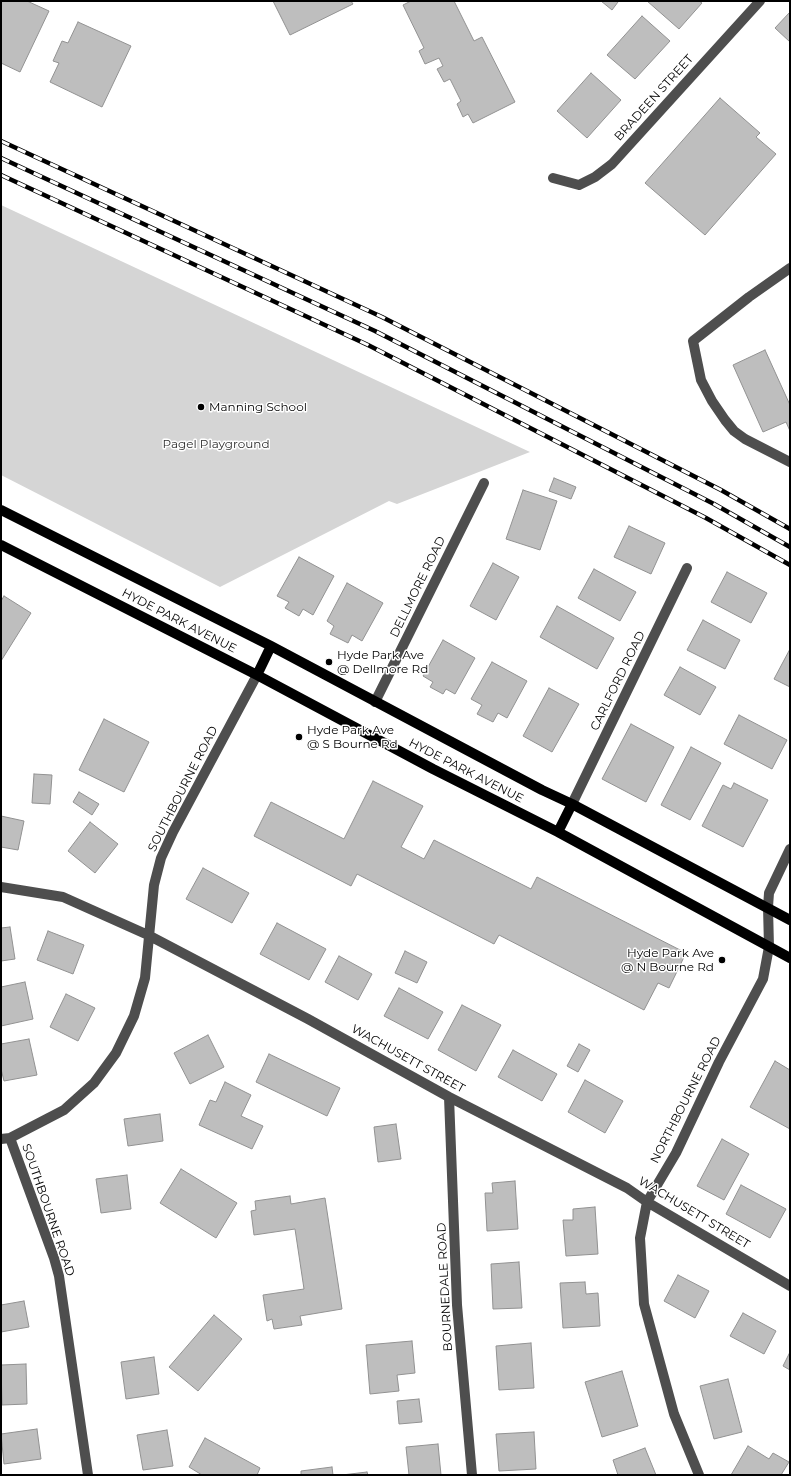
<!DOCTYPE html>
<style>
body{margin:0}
#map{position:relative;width:791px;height:1476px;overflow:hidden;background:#fff;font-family:Montserrat,sans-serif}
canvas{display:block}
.frame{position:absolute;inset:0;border:2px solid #000;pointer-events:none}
</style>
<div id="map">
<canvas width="791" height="1476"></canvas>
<div class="frame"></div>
</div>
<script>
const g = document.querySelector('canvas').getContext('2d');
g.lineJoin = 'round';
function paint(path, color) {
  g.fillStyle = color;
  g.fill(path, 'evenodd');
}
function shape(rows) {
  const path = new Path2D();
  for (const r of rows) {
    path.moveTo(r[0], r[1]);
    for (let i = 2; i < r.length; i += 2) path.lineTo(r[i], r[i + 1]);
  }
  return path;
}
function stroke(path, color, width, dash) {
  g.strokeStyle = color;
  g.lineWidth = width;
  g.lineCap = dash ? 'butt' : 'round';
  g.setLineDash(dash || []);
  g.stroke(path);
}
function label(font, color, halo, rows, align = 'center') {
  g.font = font + ' Montserrat,sans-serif';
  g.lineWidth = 3;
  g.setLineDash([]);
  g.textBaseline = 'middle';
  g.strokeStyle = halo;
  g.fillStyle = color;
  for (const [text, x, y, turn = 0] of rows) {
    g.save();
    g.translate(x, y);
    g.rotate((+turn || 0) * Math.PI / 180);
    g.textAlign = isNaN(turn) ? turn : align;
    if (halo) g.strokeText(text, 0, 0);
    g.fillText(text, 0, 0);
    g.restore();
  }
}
const green = shape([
 [1,205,530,452,397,504,389,501,220,587,1,475]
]);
const building = shape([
 [1,1,27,1,49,11,20,72,1,63,1,1],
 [273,1,351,1,353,4,290,35,273,1],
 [411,1,454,1,474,41,482,37,515,102,473,123,468,114,463,117,457,104,461,101,450,79,444,82,437,69,443,66,439,58,425,64,419,51,424,48,403,5,411,1],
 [601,1,617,1,618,2,612,10,601,1],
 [647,1,699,1,702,3,679,29,647,1],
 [790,12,790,42,775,28,790,12],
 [642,16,670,41,635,79,607,55,642,16],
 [78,22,131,46,102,107,50,82,59,63,53,61,62,41,68,43,78,22],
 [591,73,621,100,587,138,557,111,591,73],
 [720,98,760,133,756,137,776,154,705,235,645,183,720,98],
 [765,350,790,405,790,431,786,422,763,432,733,365,765,350],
 [554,478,576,487,571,499,549,491,554,478],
 [523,490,557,501,540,550,506,539,523,490],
 [629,526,665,543,651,574,614,557,629,526],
 [299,557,334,576,313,615,303,609,299,616,285,608,289,602,277,596,299,557],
 [493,563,519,577,496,620,470,606,493,563],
 [594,569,636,592,620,621,578,598,594,569],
 [727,572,767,593,751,623,711,602,727,572],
 [347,583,383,603,362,641,352,635,348,643,330,634,334,626,327,621,347,583],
 [4,596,31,613,1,661,1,601,4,596],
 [557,606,614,638,597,669,540,637,557,606],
 [703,620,740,640,725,669,687,650,703,620],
 [443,640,475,658,455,694,446,689,443,694,430,687,433,682,423,676,443,640],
 [790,649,790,687,774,679,790,649],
 [492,662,527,681,507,718,498,713,493,722,477,714,482,705,471,699,492,662],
 [680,667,716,687,700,715,664,695,680,667],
 [549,688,579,704,552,752,523,736,549,688],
 [739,715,787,740,772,769,724,744,739,715],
 [104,719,149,742,124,792,79,770,104,719],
 [631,724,674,747,646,802,602,779,631,724],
 [691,747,721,763,690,820,661,805,691,747],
 [34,774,52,775,50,804,32,803,34,774],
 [373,781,423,806,401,847,424,859,434,840,531,889,537,877,686,953,669,988,658,983,644,1010,499,935,494,944,357,874,351,886,254,836,271,802,344,839,373,781],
 [734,783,768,800,743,847,702,826,723,785,731,789,734,783],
 [79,792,99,804,92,815,73,802,79,792],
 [1,816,24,821,18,850,1,847,1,816],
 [90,822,118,844,95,873,68,851,90,822],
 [203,868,249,893,232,923,186,899,203,868],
 [277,923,326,949,309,980,260,954,277,923],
 [10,927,15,959,1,961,1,928,10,927],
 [48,931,84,945,73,974,37,960,48,931],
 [405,951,427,962,417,983,395,973,405,951],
 [339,956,372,974,358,1000,325,982,339,956],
 [25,982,33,1019,1,1026,1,987,25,982],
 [399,988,443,1012,428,1039,384,1016,399,988],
 [66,994,95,1008,78,1041,50,1027,66,994],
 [462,1005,501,1025,476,1071,438,1050,462,1005],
 [208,1035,224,1067,190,1084,174,1053,208,1035],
 [29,1039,37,1075,4,1081,1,1069,1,1044,29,1039],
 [579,1044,590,1050,578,1072,567,1066,579,1044],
 [513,1050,557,1074,542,1101,498,1077,513,1050],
 [269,1054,340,1088,327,1116,256,1082,269,1054],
 [775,1061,790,1070,790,1129,750,1107,775,1061],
 [585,1080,623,1101,605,1133,568,1112,585,1080],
 [225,1082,251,1095,241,1116,263,1126,252,1149,199,1125,210,1100,216,1102,225,1082],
 [160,1114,163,1141,128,1146,124,1119,160,1114],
 [396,1124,401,1159,378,1162,374,1127,396,1124],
 [722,1139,749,1154,724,1200,697,1186,722,1139],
 [181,1169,237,1203,216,1238,160,1203,181,1169],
 [127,1175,131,1209,101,1213,96,1179,127,1175],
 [515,1181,518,1229,487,1231,485,1193,493,1193,492,1183,515,1181],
 [741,1185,786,1209,770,1238,726,1214,741,1185],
 [290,1196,291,1204,325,1198,342,1309,300,1316,302,1325,274,1329,272,1319,267,1321,263,1295,304,1289,295,1229,254,1235,251,1211,256,1210,255,1201,290,1196],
 [595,1207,598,1254,566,1256,563,1220,573,1220,573,1209,595,1207],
 [519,1262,522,1308,493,1309,491,1264,519,1262],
 [678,1275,709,1291,695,1318,664,1301,678,1275],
 [585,1282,586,1294,598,1293,600,1326,563,1328,560,1283,585,1282],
 [24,1301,29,1327,1,1332,1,1305,24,1301],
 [743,1313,776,1331,764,1354,730,1336,743,1313],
 [214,1315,242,1339,198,1391,169,1367,214,1315],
 [412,1341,415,1373,397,1375,399,1391,370,1394,366,1345,412,1341],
 [531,1343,534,1388,499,1390,496,1346,531,1343],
 [790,1352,790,1370,783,1366,790,1352],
 [154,1357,159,1394,126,1399,121,1362,154,1357],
 [26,1364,27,1404,2,1405,1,1365,26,1364],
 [622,1371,638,1426,602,1437,585,1382,622,1371],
 [728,1379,742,1432,714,1439,700,1386,728,1379],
 [419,1399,422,1422,399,1424,397,1401,419,1399],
 [37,1429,41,1459,4,1464,1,1434,37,1429],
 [167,1430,173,1466,143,1470,137,1435,167,1430],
 [534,1432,536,1469,499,1471,496,1434,534,1432],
 [205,1438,260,1468,257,1475,202,1475,189,1467,205,1438],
 [438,1444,441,1475,409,1475,406,1447,438,1444],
 [748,1446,769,1459,773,1453,789,1462,781,1475,731,1475,748,1446],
 [645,1448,656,1475,618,1475,613,1460,645,1448],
 [332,1467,333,1475,301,1475,301,1471,332,1467],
 [367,1472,368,1475,342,1475,367,1472]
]);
const minor = shape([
 [553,178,579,185,595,177,612,164,760,1],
 [790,268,749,297,693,341,701,380,712,401,725,420,734,431,745,439,790,462],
 [375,702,484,483],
 [572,804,687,568],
 [1,887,63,897,148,935,308,1019,449,1097,627,1188,647,1202,790,1286],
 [449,1097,457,1305,472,1475],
 [10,1138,54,1258,59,1276,88,1475],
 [1,1139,10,1138,64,1110,94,1083,116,1053,134,1016,145,978,154,885,161,858,173,832,257,675],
 [699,1475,674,1414,644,1304,640,1238,647,1202,676,1153,719,1062,763,979,769,947,768,907,769,893,790,849]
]);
const major = shape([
 [1,510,271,646,542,790,572,804,790,920],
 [1,545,257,675,433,769,558,832,790,958],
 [257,675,271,646],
 [558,832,572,804]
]);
const rail = shape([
 [1,141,382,317,721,490,790,529],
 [1,158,375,331,714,504,790,547],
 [1,175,368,345,706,518,790,565]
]);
const markers = [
 [201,407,4,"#000"],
 [329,662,4,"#000"],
 [299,737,4,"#000"],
 [722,960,4,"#000"]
];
const streetNames = [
 ["BRADEEN STREET",654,98,-48],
 ["DELLMORE ROAD",418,587,-64],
 ["HYDE PARK AVENUE",179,621,27],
 ["CARLFORD ROAD",618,681,-64],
 ["HYDE PARK AVENUE",466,771,27],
 ["SOUTHBOURNE ROAD",183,789,-63],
 ["WACHUSETT STREET",408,1059,29],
 ["NORTHBOURNE ROAD",686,1100,-63],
 ["SOUTHBOURNE ROAD",48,1210,71],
 ["WACHUSETT STREET",694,1213,31],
 ["BOURNEDALE ROAD",445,1287,-93]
];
const poiNames = [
 ["Manning School",209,407],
 ["Hyde Park Ave",337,655],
 ["@ Dellmore Rd",337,669],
 ["Hyde Park Ave",307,730],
 ["@ S Bourne Rd",307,744],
 ["Hyde Park Ave",714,953,"right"],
 ["@ N Bourne Rd",714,967,"right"]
];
const parkNames = [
 ["Pagel Playground",216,444]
];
paint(green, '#d5d5d5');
paint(building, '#bebebe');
stroke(building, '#929292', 1);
stroke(minor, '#4e4e4e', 10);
stroke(major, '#000', 10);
stroke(rail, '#000', 4.5);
stroke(rail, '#fff', 3, [9]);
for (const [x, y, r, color] of markers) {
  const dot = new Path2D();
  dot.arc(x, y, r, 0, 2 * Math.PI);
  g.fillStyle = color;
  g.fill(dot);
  stroke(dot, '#fff', 1.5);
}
label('12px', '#000', '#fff', streetNames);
label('12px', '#000', '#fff', poiNames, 'left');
label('12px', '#2c2c2c', '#fff', parkNames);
</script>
